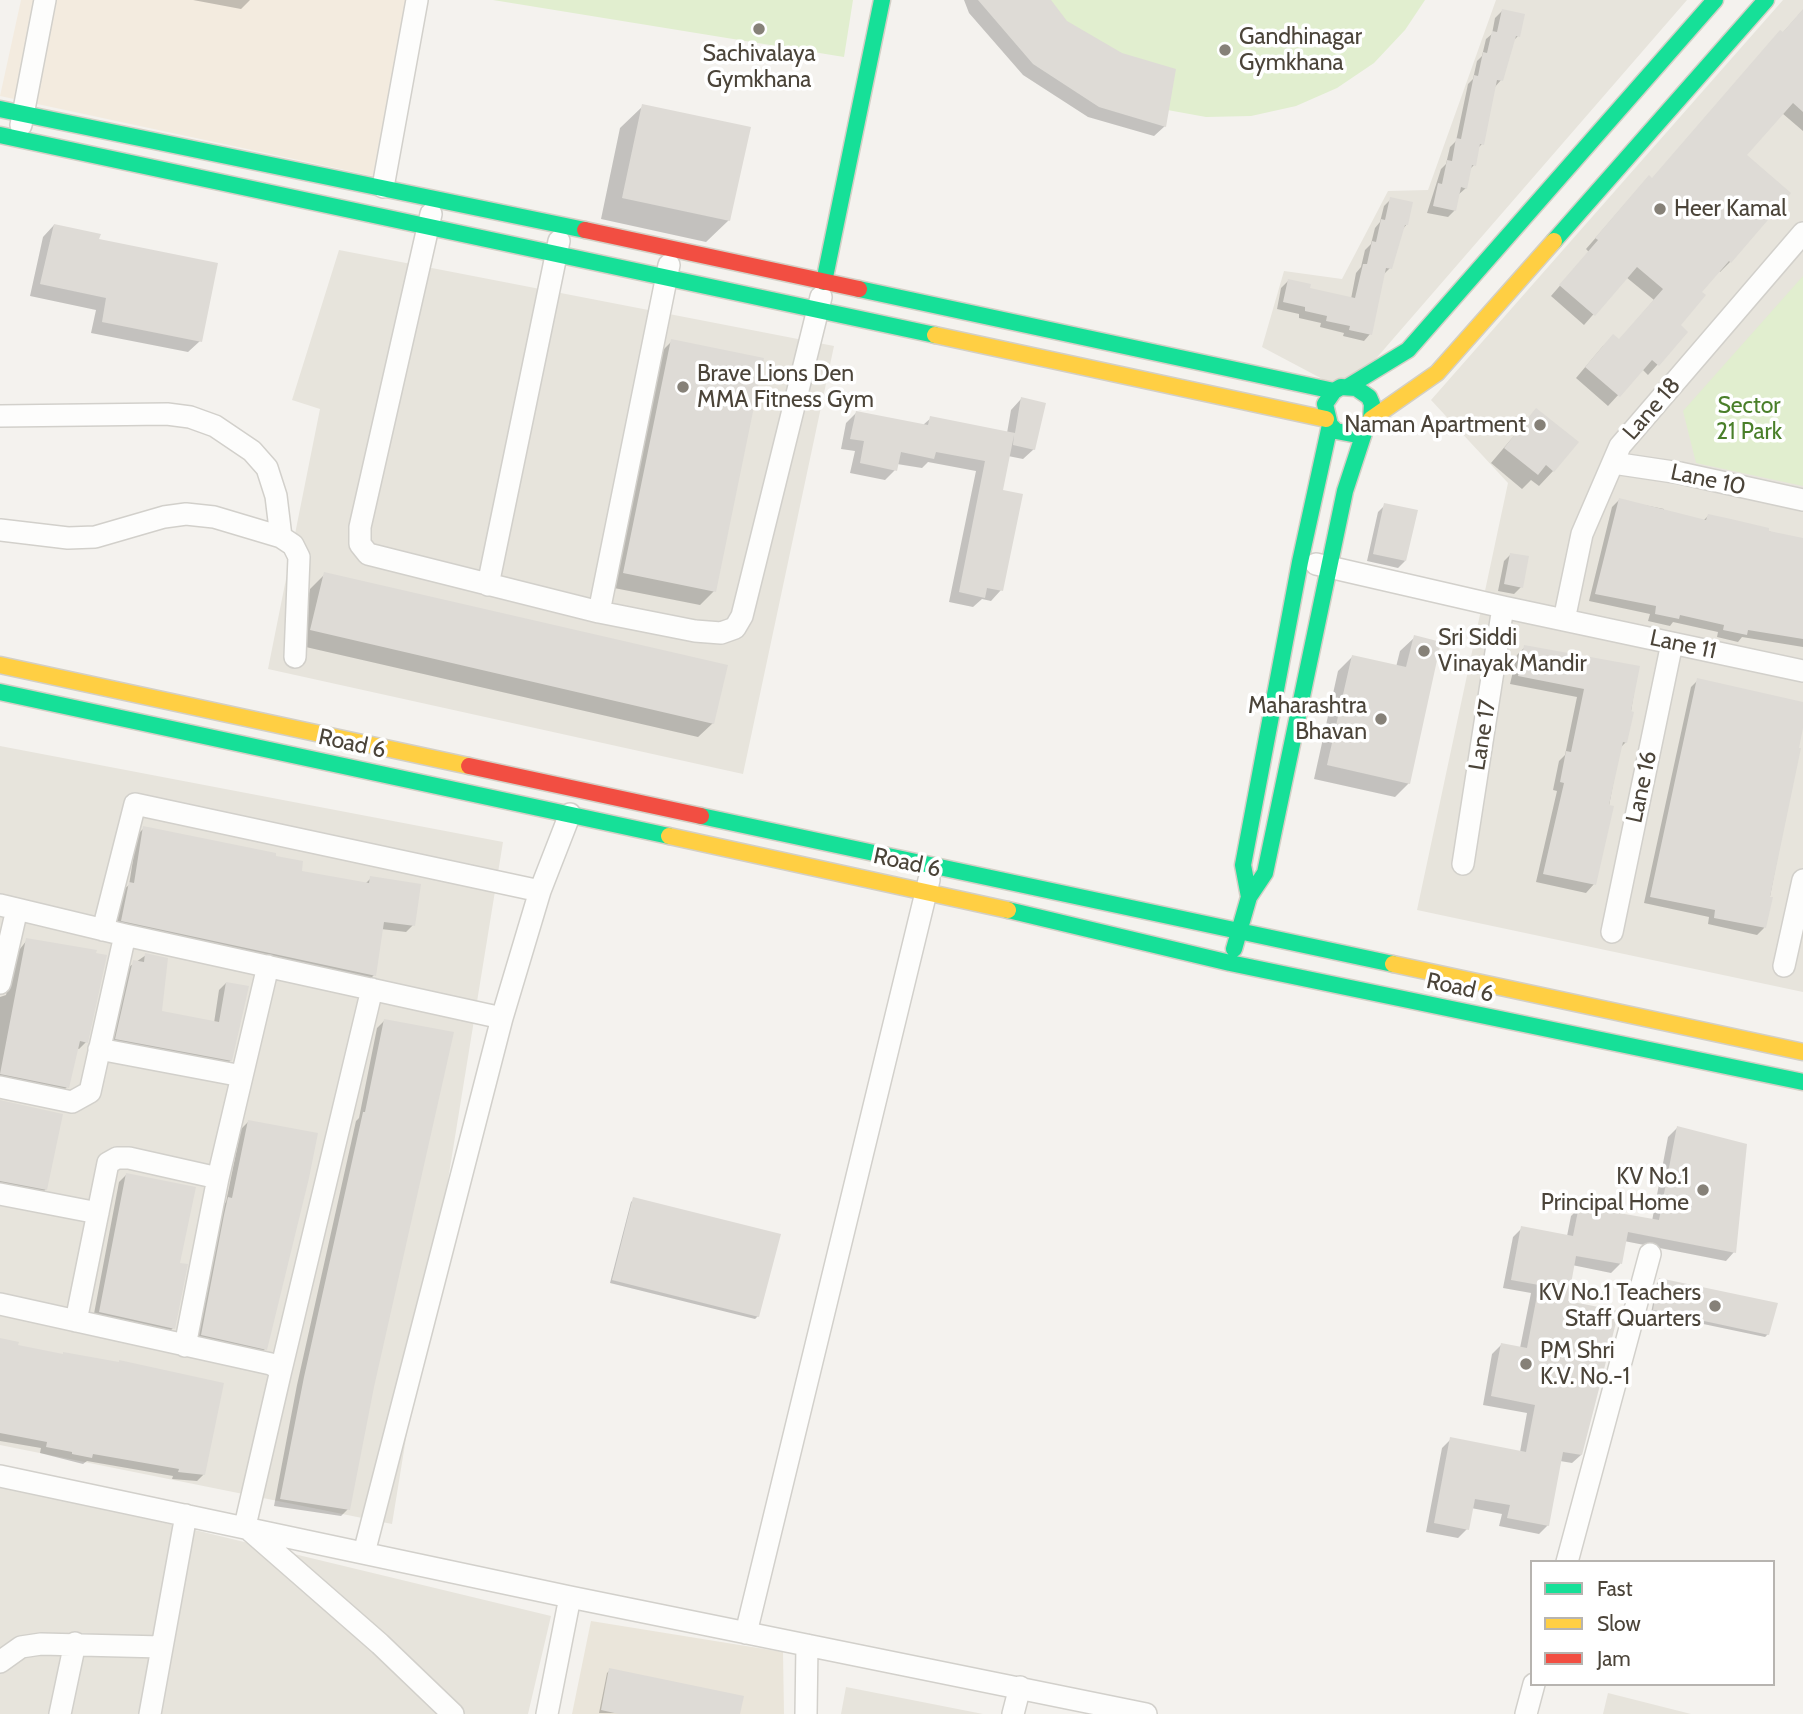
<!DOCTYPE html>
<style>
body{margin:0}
#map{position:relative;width:1803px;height:1714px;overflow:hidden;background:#f4f2ee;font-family:Cabin,sans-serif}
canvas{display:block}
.legend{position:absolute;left:1530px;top:1560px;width:245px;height:126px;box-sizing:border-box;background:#fff;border:2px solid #b7b4b0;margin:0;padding:9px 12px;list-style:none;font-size:21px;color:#4b4439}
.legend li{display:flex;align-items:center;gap:14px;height:35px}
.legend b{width:35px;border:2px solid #b7b4b0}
</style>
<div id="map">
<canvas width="1803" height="1714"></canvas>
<ul class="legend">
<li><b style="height:9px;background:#16e098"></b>Fast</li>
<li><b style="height:9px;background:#ffcf43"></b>Slow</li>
<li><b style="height:9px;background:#f24e42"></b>Jam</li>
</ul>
</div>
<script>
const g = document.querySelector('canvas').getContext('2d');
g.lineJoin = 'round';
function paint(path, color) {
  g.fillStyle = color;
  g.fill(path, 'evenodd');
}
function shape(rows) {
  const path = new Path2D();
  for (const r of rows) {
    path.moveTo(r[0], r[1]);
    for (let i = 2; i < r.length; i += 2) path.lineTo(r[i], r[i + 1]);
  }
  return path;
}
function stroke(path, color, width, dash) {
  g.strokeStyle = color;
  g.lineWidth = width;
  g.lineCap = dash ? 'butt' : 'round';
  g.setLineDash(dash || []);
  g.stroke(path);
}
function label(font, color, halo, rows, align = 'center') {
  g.font = font + ' Cabin,sans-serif';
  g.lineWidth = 7;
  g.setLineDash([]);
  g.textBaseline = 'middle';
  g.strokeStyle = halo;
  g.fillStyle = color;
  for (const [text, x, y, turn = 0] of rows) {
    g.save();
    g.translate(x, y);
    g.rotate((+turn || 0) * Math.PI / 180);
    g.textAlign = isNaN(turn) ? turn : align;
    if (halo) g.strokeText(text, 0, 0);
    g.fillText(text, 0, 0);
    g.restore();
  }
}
const residential = shape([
 [1496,0,1687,0,1347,392,1262,347,1284,271,1342,279,1388,191,1428,190],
 [1783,0,1803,0,1803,992,1417,910,1508,483,1431,400],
 [339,250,834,346,743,774,268,669,320,409,292,400],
 [0,746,503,842,392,1524,0,1445],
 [0,1483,551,1616,528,1714,0,1714],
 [846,1687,983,1714,841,1714],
 [1608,1693,1691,1714,1603,1714]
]);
const commercial = shape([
 [21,0,427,0,387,179,0,96]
]);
const education = shape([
 [591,1621,783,1652,784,1714,572,1714]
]);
const green = shape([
 [493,0,853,0,844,57],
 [1024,0,1425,0,1405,30,1374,63,1337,88,1296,106,1251,116,1206,117,1162,109],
 [1803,276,1803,486,1696,463,1683,411]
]);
const shadow = shape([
 [193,0,250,0,241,9],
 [964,0,1048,0,1066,23,1165,126,1154,136,1088,117,1023,75,969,13],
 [1803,10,1803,131,1782,113,1745,156,1730,262,1720,272,1718,270,1699,292,1678,325,1658,364,1648,375,1642,369,1608,406,1576,378,1603,346,1619,341,1654,300,1626,277,1584,325,1551,296,1589,252,1586,249,1639,188,1652,180],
 [1502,11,1518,36,1513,41,1501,80,1494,88,1482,144,1478,148,1474,165,1469,170,1466,188,1458,195,1455,210,1448,217,1427,213,1441,169,1446,164,1450,147,1456,141,1468,84,1473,79,1477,61,1482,56,1486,39,1492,34,1495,18],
 [643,106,729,220,706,242,601,219,620,128],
 [1391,199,1407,224,1402,230,1390,268,1382,276,1370,334,1364,341,1343,336,1344,333,1320,327,1321,323,1299,318,1299,314,1277,309,1281,288,1288,281,1308,289,1351,299,1356,273,1361,267,1365,250,1371,244,1375,228,1380,222,1384,206],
 [54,225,97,241,200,341,188,352,91,333,96,310,30,296,43,237],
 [672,341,714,591,700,605,609,587,657,356],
 [1021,399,1034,449,1023,459,1008,456,1001,492,1001,590,991,601,982,599,973,607,949,602,976,471,928,462,922,468,897,464,895,470,885,480,850,473,855,451,841,449,846,423,856,413,923,425,931,418,1007,433,1011,410],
 [1536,410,1553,471,1539,486,1531,480,1522,489,1491,463],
 [1619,500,1664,509,1663,513,1703,521,1708,516,1803,540,1803,647,1742,637,1738,642,1717,637,1718,632,1673,622,1670,626,1648,621,1650,614,1589,601,1612,507],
 [1385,505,1405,561,1398,568,1367,561,1378,512],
 [1511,554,1521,587,1514,594,1498,591,1504,561],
 [325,574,713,723,698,737,297,645,310,589],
 [1415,637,1409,783,1395,797,1314,779,1338,671,1352,657,1396,667,1400,651],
 [1525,647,1638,668,1626,742,1620,748,1594,884,1586,893,1536,882,1557,791,1553,790,1559,761,1565,755,1577,697,1510,684,1517,655],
 [1698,680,1803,704,1803,723,1764,928,1757,935,1708,924,1709,917,1644,903,1691,687],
 [144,828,274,858,300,873,365,884,371,878,413,925,406,932,381,929,374,975,367,982,115,927,122,891,129,885,137,835],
 [27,940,94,955,86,1042,79,1049,76,1048,67,1087,60,1094,0,1083,0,997,6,995,16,954],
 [146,955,160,1013,214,1023,219,990,226,983,231,1060,224,1067,109,1045,126,969],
 [384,1021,373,1387,348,1509,341,1516,274,1506,297,1385,356,1121,359,1118,377,1028],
 [0,1101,46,1189,39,1196,0,1188],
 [248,1122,265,1349,258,1356,195,1342,222,1206,226,1202,241,1129],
 [1677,1128,1734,1252,1726,1261,1624,1241,1620,1264,1611,1273,1572,1265,1566,1303,1581,1455,1572,1463,1560,1461,1548,1525,1539,1534,1499,1526,1502,1514,1471,1508,1467,1529,1458,1538,1426,1532,1442,1448,1451,1439,1520,1452,1527,1413,1483,1405,1492,1354,1501,1345,1520,1348,1531,1293,1503,1288,1513,1237,1522,1228,1567,1236,1571,1216,1580,1207,1652,1221,1668,1137],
 [126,1175,178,1264,173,1328,166,1335,93,1319,119,1182],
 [634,1199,758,1316,755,1319,610,1283,631,1202],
 [1660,1280,1768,1334,1765,1337,1651,1313,1657,1283],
 [0,1340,16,1347,204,1474,197,1481,172,1479,173,1476,87,1461,83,1464,40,1453,41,1448,0,1441],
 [610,1670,738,1714,599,1713,607,1673]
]);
const building = shape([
 [978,0,1051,0,1067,21,1122,53,1176,69,1166,127,1099,107,1033,64],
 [1502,9,1525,14,1520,37,1516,36,1503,81,1497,80,1484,145,1480,144,1476,166,1472,165,1467,189,1461,187,1456,211,1433,206,1438,183,1442,184,1447,160,1452,161,1456,138,1461,139,1474,75,1478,76,1483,52,1487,53,1492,31,1497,32],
 [1803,9,1803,112,1793,103,1747,155,1791,193,1731,263,1729,261,1702,292,1706,295,1681,325,1688,332,1659,366,1652,360,1620,397,1585,367,1613,334,1619,339,1663,289,1637,267,1595,316,1559,285,1598,240,1595,238,1649,175,1652,178,1780,30,1783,32],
 [642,104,751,127,730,221,622,198],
 [1390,197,1413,202,1408,225,1405,225,1392,269,1386,268,1372,335,1349,330,1350,326,1326,321,1327,316,1305,311,1305,307,1283,302,1288,279,1311,284,1310,288,1355,298,1363,264,1367,264,1372,241,1376,242,1381,219,1385,220],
 [54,224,101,234,99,239,218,263,202,342,102,322,106,298,40,284],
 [671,339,764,358,716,592,623,573],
 [1021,397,1046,403,1035,450,1013,445,1014,435,1003,490,1023,494,1003,591,987,588,985,598,959,592,985,461,936,452,934,459,901,452,897,471,860,463,864,441,850,439,856,411,928,425,930,416,1015,433],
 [1536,408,1579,442,1554,472,1546,465,1538,475,1504,448],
 [1619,498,1706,520,1708,514,1731,519,1769,528,1769,531,1803,538,1803,639,1748,630,1747,635,1723,630,1724,625,1680,615,1679,619,1655,614,1656,606,1595,594],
 [1384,503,1418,510,1406,561,1373,554],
 [1510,553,1529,556,1523,588,1504,584],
 [324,572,728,665,714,724,310,630],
 [1414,635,1441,642,1410,784,1327,765,1352,655,1406,667],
 [1524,645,1640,666,1631,711,1634,712,1627,743,1623,742,1609,805,1614,806,1596,885,1543,874,1564,783,1560,782,1566,751,1571,752,1584,689,1518,676],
 [1697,678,1803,702,1803,728,1799,748,1801,748,1770,897,1773,897,1766,928,1714,918,1715,910,1650,897],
 [143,826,276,853,276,856,303,861,302,871,369,883,370,876,421,884,415,926,384,922,376,976,121,921,129,882,134,883],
 [26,938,97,950,96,953,107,955,88,1043,80,1041,69,1088,0,1074],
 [145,953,168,958,162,1011,219,1022,226,982,249,986,232,1061,115,1039,133,960,144,962],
 [384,1019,454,1032,374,1387,350,1510,280,1499,304,1377,363,1112,365,1112],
 [0,1100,63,1114,47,1190,0,1181],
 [248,1120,318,1133,309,1178,267,1350,201,1335,224,1215,228,1197,232,1198],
 [1677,1126,1747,1144,1736,1253,1628,1232,1622,1264,1576,1256,1568,1301,1619,1311,1582,1455,1563,1452,1549,1526,1507,1518,1510,1505,1475,1499,1469,1530,1434,1523,1450,1437,1526,1452,1535,1405,1491,1396,1501,1343,1527,1348,1539,1285,1511,1280,1521,1226,1573,1236,1579,1206,1659,1220],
 [126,1173,196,1187,180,1263,188,1264,175,1329,99,1312],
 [633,1197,781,1234,759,1317,612,1280],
 [1659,1278,1778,1303,1769,1335,1653,1310],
 [0,1338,19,1342,18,1345,63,1354,63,1352,119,1362,119,1360,224,1383,205,1475,178,1472,179,1469,93,1454,92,1458,72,1454,72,1452,46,1447,47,1442,0,1433],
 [609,1668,744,1696,740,1714,619,1714,601,1710]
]);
const street = shape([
 [21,125,45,0],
 [383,187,417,0],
 [431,214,360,527,360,544,368,554,599,612,695,631,721,633,735,628,742,616,821,297],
 [0,416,167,414,190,417,215,426,252,451,267,468,276,496,281,537],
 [1613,463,1680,473,1803,500],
 [0,530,68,538,95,537,164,517,186,514,214,517,281,537,293,545,299,557,295,657],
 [1316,564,1503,607,1803,671],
 [488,585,559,241],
 [599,612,669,265],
 [1564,620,1582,534,1620,446,1803,233],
 [1463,864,1503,607],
 [0,905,125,935,502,1018],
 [103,930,135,804,540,891],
 [1612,932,1672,643],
 [1784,966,1803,880],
 [0,983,17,909],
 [99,1049,242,1076],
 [0,1087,72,1102,90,1092,125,935],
 [0,1194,98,1213],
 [0,1304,271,1364,281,1370,245,1526,380,1644,453,1714],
 [76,1321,108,1163,117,1158,129,1158,218,1178],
 [185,1346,218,1178,268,966],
 [281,1370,372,989],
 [0,1476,570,1597,1146,1714],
 [364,1553,502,1018,540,891,570,814],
 [1567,1562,1650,1254],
 [746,1633,929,880],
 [0,1662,21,1647,41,1644,162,1647],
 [60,1714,75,1643],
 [150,1714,186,1515],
 [547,1714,570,1597],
 [806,1714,807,1645],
 [1013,1714,1020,1687],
 [1526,1714,1534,1684]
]);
const fast = shape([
 [0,109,585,230],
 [0,135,935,335],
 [1554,241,1766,0],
 [824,282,882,0],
 [859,289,1334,391,1341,387,1356,388,1369,397,1372,404,1371,420,1366,427,1352,434,1336,431,1330,425,1325,404,1334,391],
 [1349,386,1408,350,1715,0],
 [0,692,669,836],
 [701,816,1393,964],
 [1249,897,1243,865,1300,562,1330,425],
 [1008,910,1230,963,1803,1082],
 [1234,949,1249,897,1265,873,1345,491,1366,427]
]);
const slow = shape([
 [935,335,1326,419],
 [1371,419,1437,373,1554,241],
 [0,665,469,766],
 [669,836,1008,910],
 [1393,964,1803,1052]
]);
const jam = shape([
 [585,230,859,289],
 [469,766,701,816]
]);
const markers = [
 [759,29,7,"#868178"],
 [1225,50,7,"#868178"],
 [1660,209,7,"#868178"],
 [683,387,7,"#868178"],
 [1540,425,7,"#868178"],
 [1424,651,7,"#868178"],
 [1381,719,7,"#868178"],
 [1703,1190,7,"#868178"],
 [1715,1306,7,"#868178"],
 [1526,1364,7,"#868178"]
];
const poiNames = [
 ["Gandhinagar",1239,37],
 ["Gymkhana",1239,63],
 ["Sachivalaya",759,54,"center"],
 ["Gymkhana",759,80,"center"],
 ["Heer Kamal",1674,209],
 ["Brave Lions Den",697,374],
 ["MMA Fitness Gym",697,400],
 ["Naman Apartment",1526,425,"right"],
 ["Sri Siddi",1438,638],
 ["Vinayak Mandir",1438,664],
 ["Maharashtra",1367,706,"right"],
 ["Bhavan",1367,732,"right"],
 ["KV No.1",1689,1177,"right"],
 ["Principal Home",1689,1203,"right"],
 ["KV No.1 Teachers",1701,1293,"right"],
 ["Staff Quarters",1701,1319,"right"],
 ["PM Shri",1540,1351],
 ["K.V. No.-1",1540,1377]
];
const parkNames = [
 ["Sector",1749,406],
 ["21 Park",1749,432]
];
const streetNames = [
 ["Lane 18",1652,409,-49],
 ["Lane 10",1708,480,12],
 ["Lane 11",1683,645,12],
 ["Lane 17",1483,735,-81],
 ["Road 6",352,744,12],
 ["Lane 16",1642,787,-78],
 ["Road 6",907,863,12],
 ["Road 6",1460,988,12]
];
paint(residential, '#e7e4dc');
paint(commercial, '#f3ebdf');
paint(education, '#eae5da');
paint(green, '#e1eecf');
paint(shadow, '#0003');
paint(building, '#dedbd6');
stroke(street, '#d2d0cb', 24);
stroke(fast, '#d3cfc5', 19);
stroke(slow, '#d3cfc5', 19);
stroke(jam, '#d3cfc5', 19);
stroke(street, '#fdfdfc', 21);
stroke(fast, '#16e098', 16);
stroke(slow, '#ffcf43', 16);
stroke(jam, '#f24e42', 16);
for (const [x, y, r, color] of markers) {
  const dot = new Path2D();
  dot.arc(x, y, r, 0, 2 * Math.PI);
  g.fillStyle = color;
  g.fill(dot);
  stroke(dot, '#fff', 2.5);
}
label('23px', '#4b4439', '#fff', poiNames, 'left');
label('23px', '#4a7f2a', '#fff', parkNames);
label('23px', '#4b4439', '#fff', streetNames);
</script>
